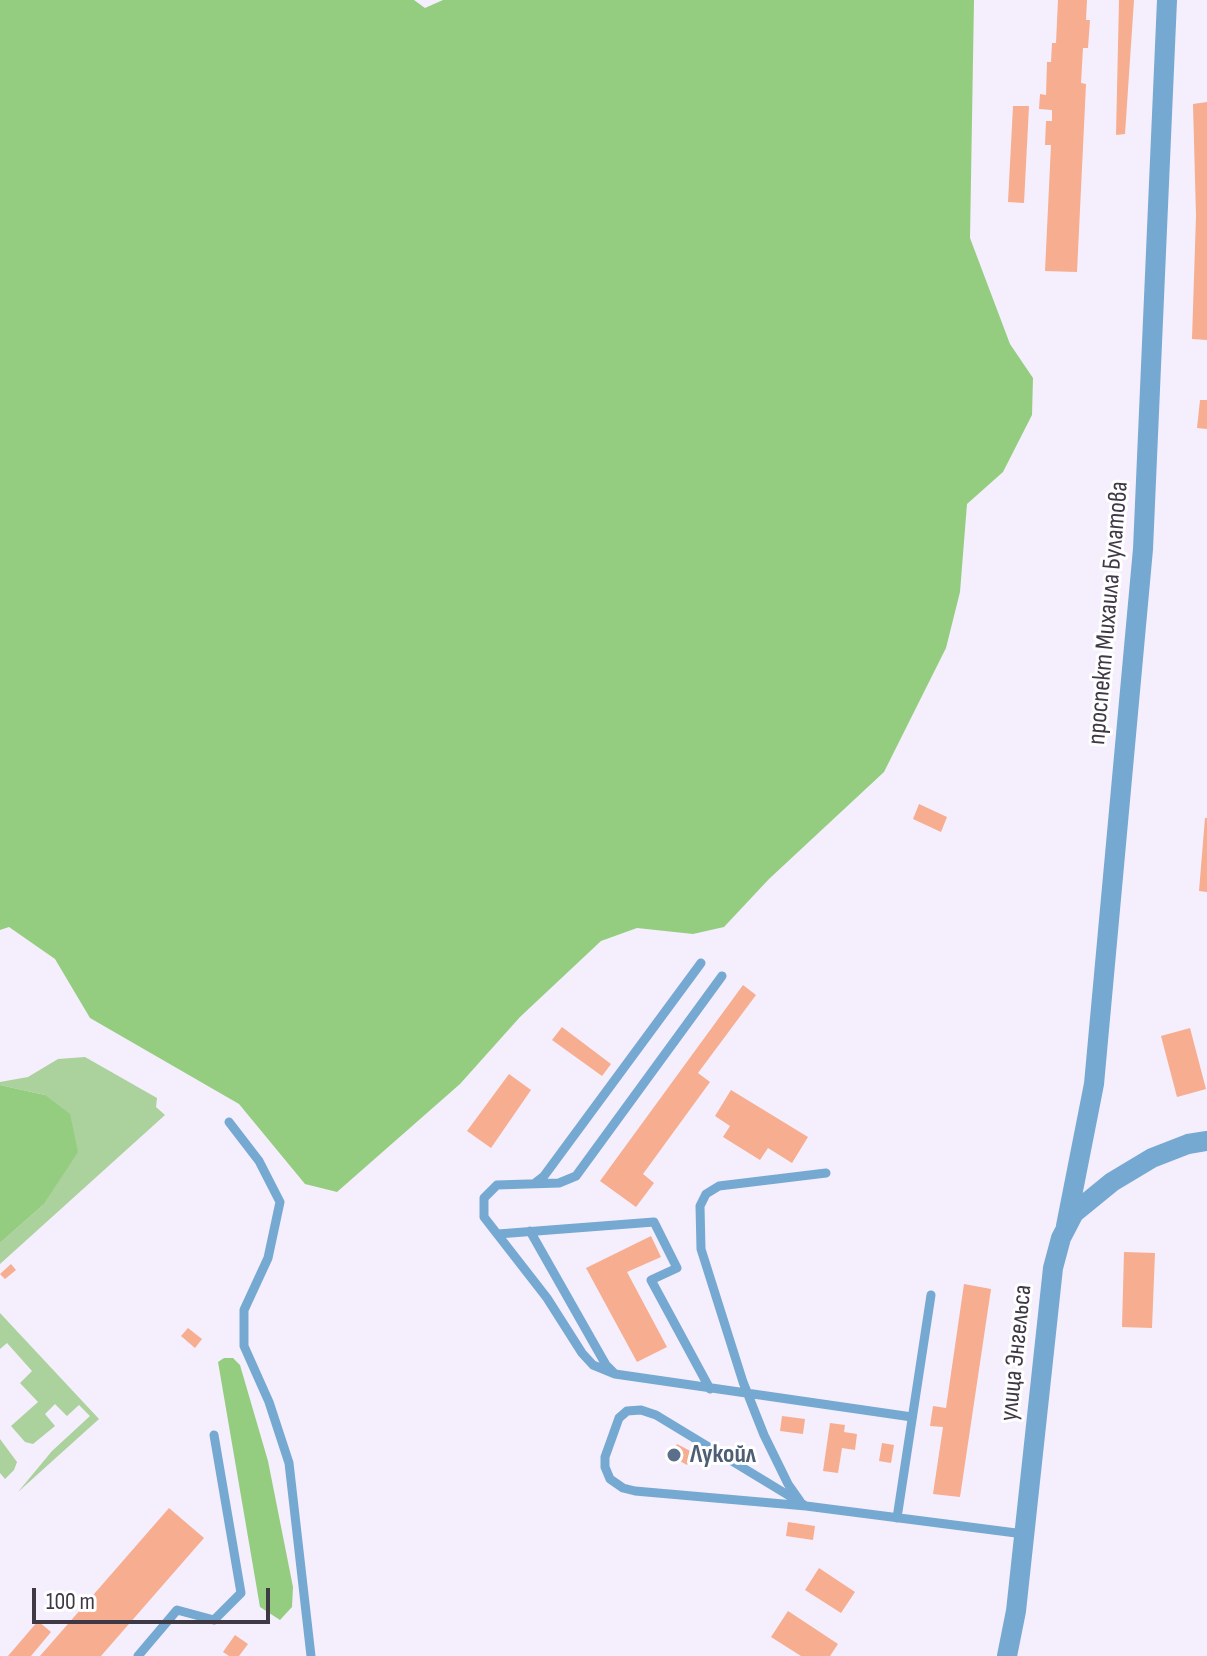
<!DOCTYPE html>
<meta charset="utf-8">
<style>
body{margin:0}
#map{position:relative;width:1207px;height:1656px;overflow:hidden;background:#f5eefc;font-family:"Sofia Sans Condensed",sans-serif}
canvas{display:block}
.scale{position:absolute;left:32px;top:1588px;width:238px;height:36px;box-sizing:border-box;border:4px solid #3f3946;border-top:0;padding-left:10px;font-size:24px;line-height:28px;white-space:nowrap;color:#3f3946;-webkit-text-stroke:6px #fff;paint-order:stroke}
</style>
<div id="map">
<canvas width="1207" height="1656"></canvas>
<div class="scale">100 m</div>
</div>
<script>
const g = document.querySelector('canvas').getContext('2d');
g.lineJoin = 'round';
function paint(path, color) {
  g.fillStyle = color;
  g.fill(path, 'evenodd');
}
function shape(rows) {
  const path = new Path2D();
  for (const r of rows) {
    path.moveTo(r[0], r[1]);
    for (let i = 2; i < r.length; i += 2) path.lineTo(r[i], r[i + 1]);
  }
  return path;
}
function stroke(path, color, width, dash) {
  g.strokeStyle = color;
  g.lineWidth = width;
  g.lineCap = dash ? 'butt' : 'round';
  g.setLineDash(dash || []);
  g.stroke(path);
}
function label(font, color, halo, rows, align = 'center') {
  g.font = font + ' "Sofia Sans Condensed",sans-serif';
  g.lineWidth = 6;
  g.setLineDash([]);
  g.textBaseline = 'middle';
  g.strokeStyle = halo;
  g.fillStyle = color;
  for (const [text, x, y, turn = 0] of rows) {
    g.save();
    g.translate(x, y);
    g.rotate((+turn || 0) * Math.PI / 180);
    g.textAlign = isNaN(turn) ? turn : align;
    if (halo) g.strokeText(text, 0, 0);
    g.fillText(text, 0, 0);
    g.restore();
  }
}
const green = shape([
 [85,1057,157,1098,156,1107,165,1115,0,1264,0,1243,43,1205,45,1095,0,1085,0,1082,28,1077,58,1059],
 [0,1313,99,1419,18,1492,52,1451,90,1416,79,1405,67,1416,55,1404,45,1414,55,1426,33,1444,25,1442,11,1426,38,1402,20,1383,32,1371,7,1343,0,1349],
 [0,1439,17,1462,14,1470,5,1479,0,1473]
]);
const forest = shape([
 [0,0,414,0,425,8,443,0,974,0,970,238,1010,344,1033,378,1032,415,1003,472,967,504,960,592,946,648,884,772,769,879,724,927,693,934,637,928,601,941,520,1017,460,1084,337,1192,305,1184,239,1104,90,1018,55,959,9,927,0,930],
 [0,1085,45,1095,70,1114,78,1152,43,1205,0,1243],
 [224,1358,233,1358,240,1365,268,1461,293,1587,292,1607,280,1620,260,1607,218,1362]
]);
const building = shape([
 [1058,0,1087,0,1086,20,1090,20,1088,48,1083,48,1081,83,1086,84,1077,272,1045,271,1051,145,1045,145,1046,121,1052,121,1052,110,1039,109,1040,94,1046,95,1047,62,1051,62,1052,43,1056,43],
 [1119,0,1134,0,1125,134,1116,135],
 [1207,102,1207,340,1192,339,1196,216,1193,104],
 [1013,106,1029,106,1024,203,1008,202],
 [1200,400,1207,400,1207,429,1197,428],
 [919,804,947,817,941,832,913,819],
 [1205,818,1207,818,1207,892,1199,891],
 [743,985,756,995,698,1073,710,1082,643,1174,654,1183,636,1207,600,1181],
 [562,1027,611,1064,602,1076,552,1040],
 [1190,1028,1206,1089,1177,1097,1161,1036],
 [509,1074,531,1090,491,1148,467,1131],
 [731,1090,808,1137,792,1163,768,1148,760,1160,723,1137,730,1126,715,1116],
 [651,1236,661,1257,627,1272,667,1347,637,1362,586,1268],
 [1124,1252,1155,1253,1152,1328,1122,1327],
 [11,1264,16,1270,5,1279,0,1274],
 [964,1284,991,1289,960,1497,933,1494,943,1427,930,1426,933,1406,946,1408],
 [188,1328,202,1339,195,1348,181,1336],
 [782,1416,805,1419,803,1434,780,1431],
 [830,1423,845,1425,844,1432,857,1434,855,1450,842,1448,838,1473,823,1471],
 [882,1443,894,1445,891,1463,879,1461],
 [677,1444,694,1453,687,1465,671,1456],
 [169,1508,204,1538,101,1656,40,1656],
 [788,1522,815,1526,813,1540,786,1536],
 [819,1568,855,1592,841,1613,805,1590],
 [788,1611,838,1644,830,1656,801,1656,771,1637],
 [38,1621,51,1632,31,1656,8,1656],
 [235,1635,248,1644,239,1656,229,1656,223,1652]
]);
const service = shape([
 [229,1122,259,1161,280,1202,268,1258,244,1310,244,1346,269,1402,289,1463,311,1656],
 [535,1183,544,1176,701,963],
 [530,1231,606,1365,615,1374,912,1417],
 [498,1234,654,1222,677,1268,651,1280,710,1389],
 [615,1374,593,1365,582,1353,547,1298,484,1217,484,1198,497,1185,559,1183,576,1176,722,976],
 [800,1501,788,1484,764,1435,743,1382,701,1249,700,1206,706,1194,719,1186,826,1173],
 [806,1506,656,1415,641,1410,627,1411,619,1418,605,1457,605,1467,610,1479,623,1488,635,1491,806,1506,1024,1534],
 [897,1518,931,1295],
 [138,1656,177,1610,214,1620,241,1593,214,1435]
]);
const tertiary = shape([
 [1066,1226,1094,1084,1143,549,1167,0],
 [1007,1656,1016,1611,1053,1268,1061,1238,1074,1213,1112,1182,1152,1158,1188,1144,1207,1141]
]);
const markers = [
 [674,1455,8,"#5c6f8a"]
];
const streetNames = [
 ["проспект Михаила Булатова",1109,613,-85],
 ["улица Энгельса",1017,1353,-84]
];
const serviceNames = [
 ["Лукойл",690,1455]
];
paint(green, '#abd19d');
paint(forest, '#95cd80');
paint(building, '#f7ad8f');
stroke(service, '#75a9d2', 9);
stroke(tertiary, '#75a9d2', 20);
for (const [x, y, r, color] of markers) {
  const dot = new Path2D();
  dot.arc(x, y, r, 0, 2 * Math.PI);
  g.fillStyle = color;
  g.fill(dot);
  stroke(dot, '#fff', 3);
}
label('26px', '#3f3946', '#fff', streetNames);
label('bold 26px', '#4e5e75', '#fff', serviceNames, 'left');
</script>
